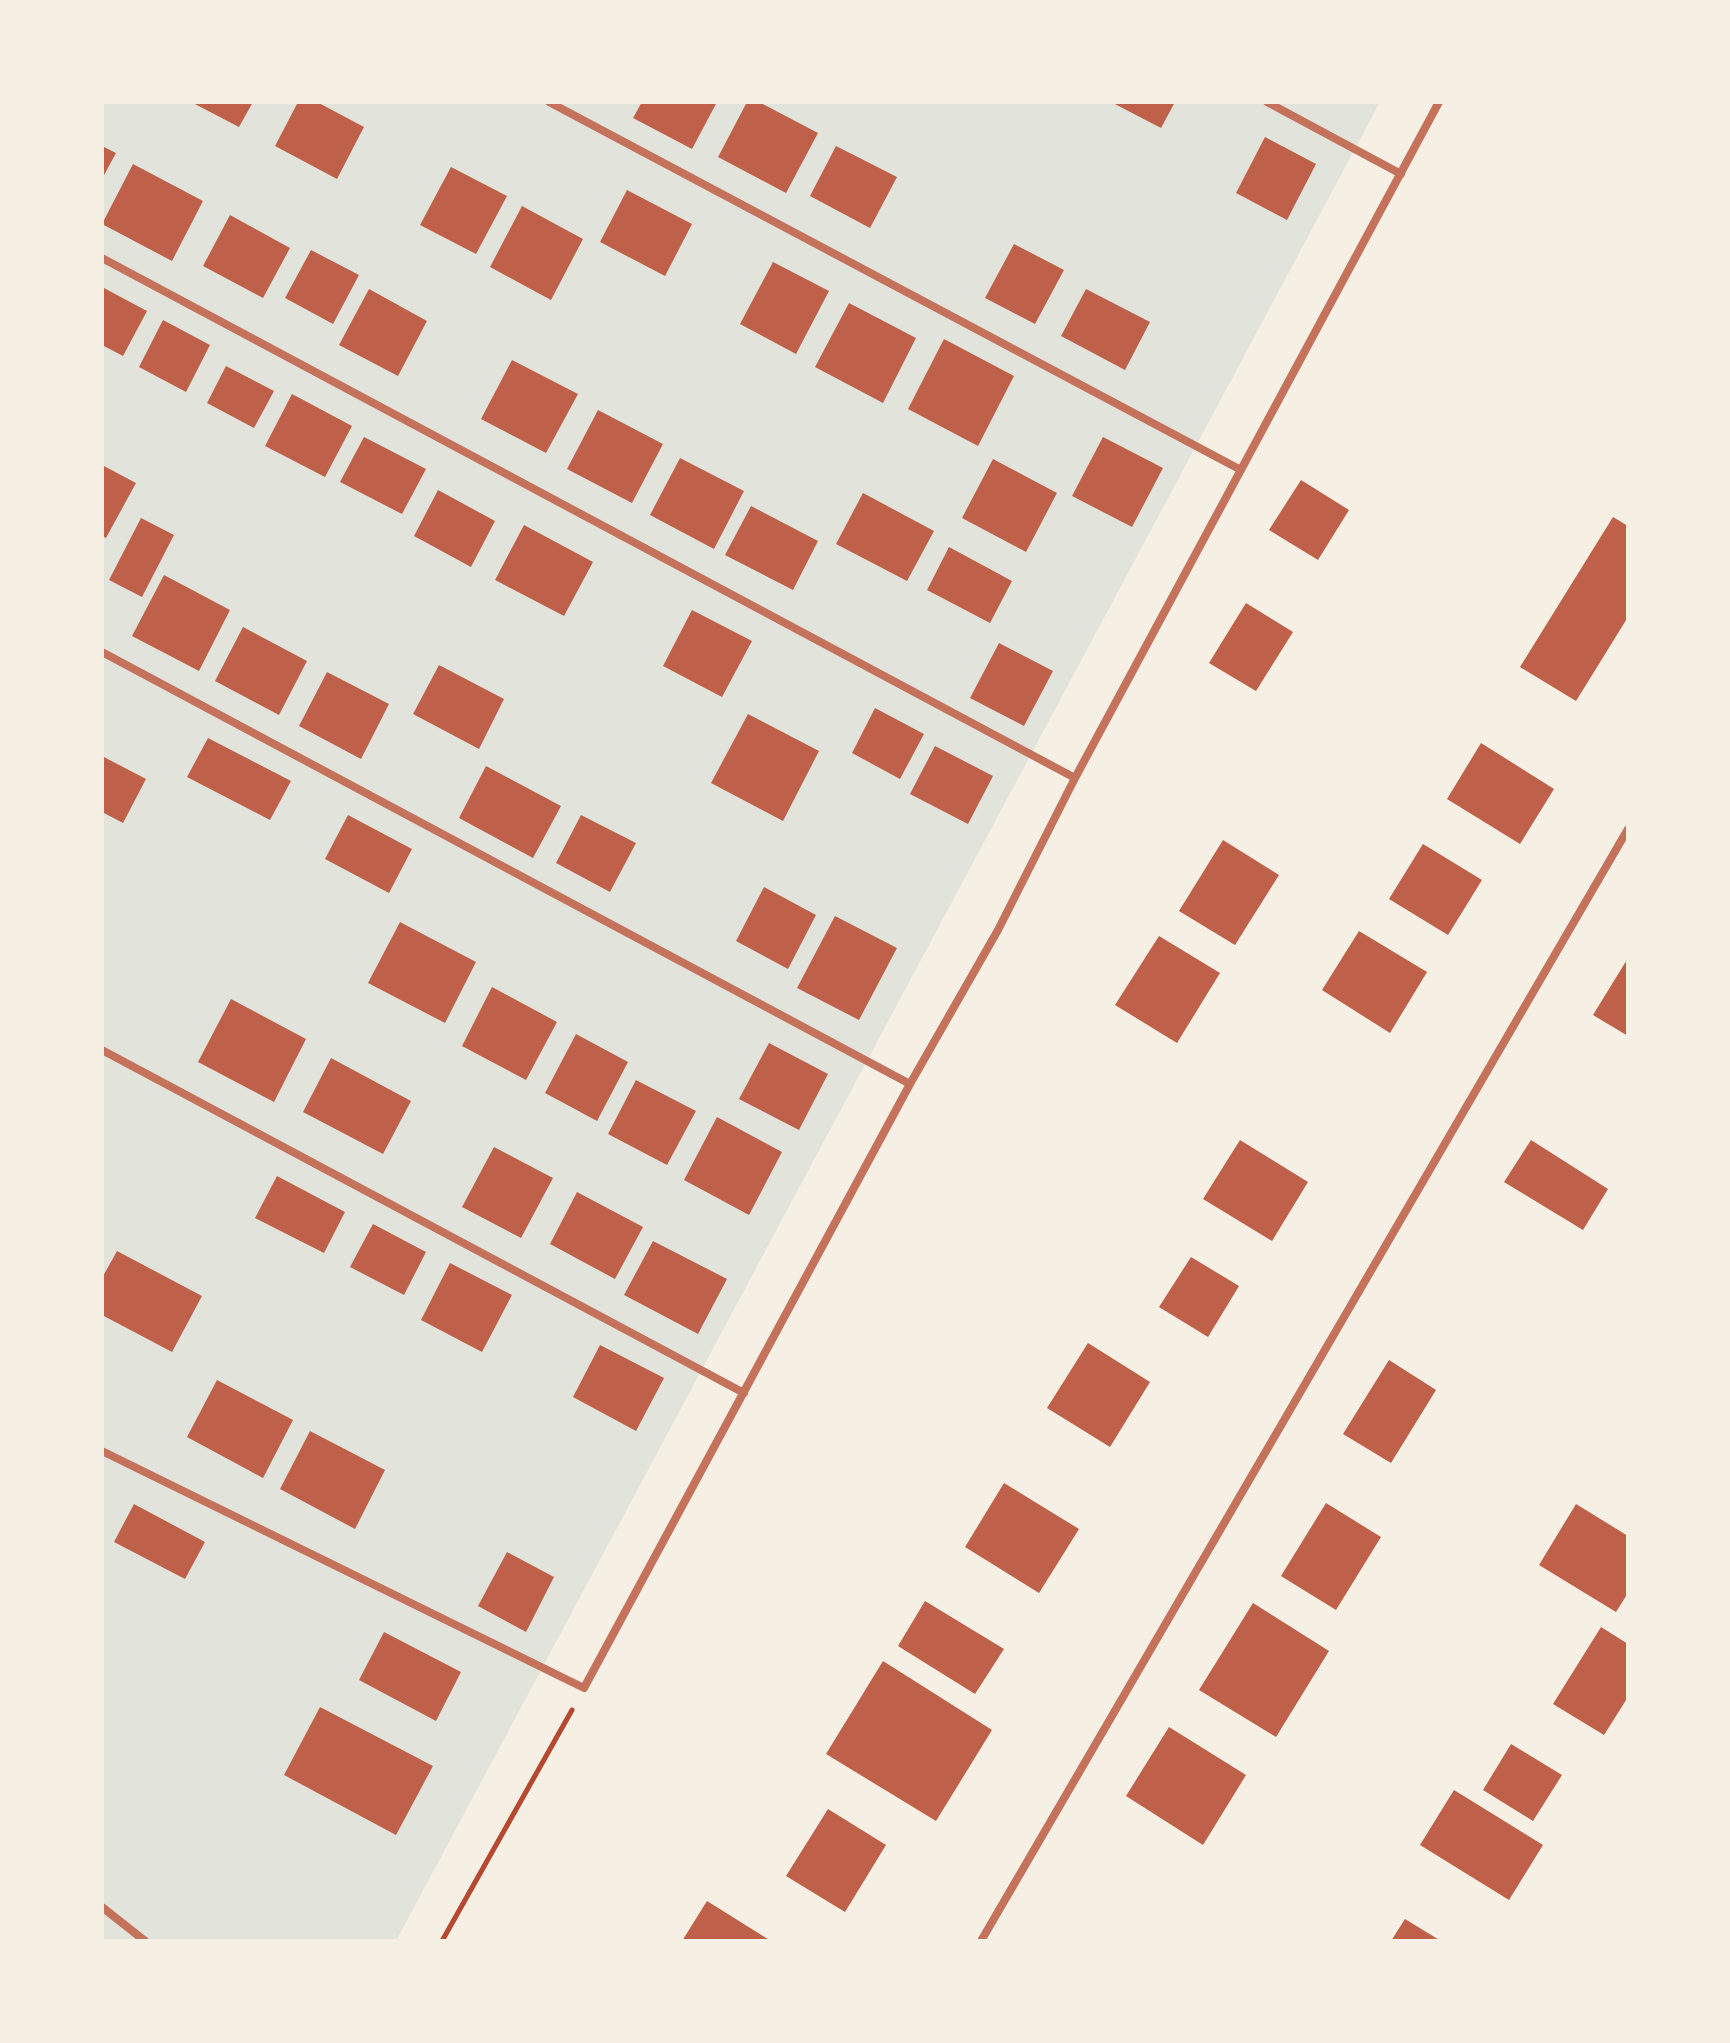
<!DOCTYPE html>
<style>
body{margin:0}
#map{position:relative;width:1730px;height:2043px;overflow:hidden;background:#f6efe4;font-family:"Nunito Sans",sans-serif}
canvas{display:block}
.frame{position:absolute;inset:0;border:104px solid #f6efe4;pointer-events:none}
</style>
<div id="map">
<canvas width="1730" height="2043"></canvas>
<div class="frame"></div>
</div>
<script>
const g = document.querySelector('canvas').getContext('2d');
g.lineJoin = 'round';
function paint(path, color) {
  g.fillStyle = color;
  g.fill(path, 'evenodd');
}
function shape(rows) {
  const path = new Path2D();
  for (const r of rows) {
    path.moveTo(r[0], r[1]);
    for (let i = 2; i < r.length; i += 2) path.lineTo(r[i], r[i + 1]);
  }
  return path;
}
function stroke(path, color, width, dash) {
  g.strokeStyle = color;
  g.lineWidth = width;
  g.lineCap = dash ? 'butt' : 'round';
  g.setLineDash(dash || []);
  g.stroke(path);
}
const green = shape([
 [102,102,1380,102,396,1941,102,1941]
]);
const building = shape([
 [191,102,253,102,239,127],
 [298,102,317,102,364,127,337,179,275,146],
 [642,102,717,102,692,149,633,118],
 [747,102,759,102,818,133,786,193,718,157],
 [1111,102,1175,102,1161,128],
 [1265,137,1316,164,1287,220,1236,193],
 [102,146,116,153,102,179],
 [836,146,897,177,870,228,810,196],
 [133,164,203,201,172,261,102,224],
 [451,167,507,196,476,254,420,225],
 [627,190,692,224,665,276,600,242],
 [522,206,583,239,551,300,490,267],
 [230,215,290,248,263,298,203,266],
 [1014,244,1064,270,1035,324,985,298],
 [311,250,359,275,333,324,285,298],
 [773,262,829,291,796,354,740,324],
 [102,287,147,311,123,356,102,345],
 [369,289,427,321,398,376,339,345],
 [1086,289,1150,322,1125,370,1061,336],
 [849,303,916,338,883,403,815,367],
 [163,320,210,345,186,392,139,367],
 [944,339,1014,376,978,446,908,409],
 [512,360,578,394,546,453,481,419],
 [226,366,274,391,254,428,207,403],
 [292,394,352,426,325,477,265,446],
 [598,410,663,444,632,503,567,469],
 [364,437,426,469,402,514,340,482],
 [1103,437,1163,468,1132,527,1072,496],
 [680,458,744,491,714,549,650,515],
 [993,459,1057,493,1026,552,962,518],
 [102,465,136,483,106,538,102,536],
 [1301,480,1349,510,1318,560,1269,530],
 [438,490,495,521,471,567,414,536],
 [863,493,934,531,907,581,836,544],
 [751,506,818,541,793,590,725,555],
 [1613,517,1628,526,1628,617,1576,701,1520,667],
 [141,518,174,535,142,597,109,580],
 [524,525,593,562,564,616,495,580],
 [949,547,1012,581,990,623,927,590],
 [164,575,230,610,199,671,132,636],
 [1246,603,1293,632,1256,691,1209,663],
 [692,610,752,641,722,697,663,666],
 [243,627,307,661,279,715,215,681],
 [999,643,1053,671,1024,726,970,698],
 [439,665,504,699,479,749,413,714],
 [327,672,389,704,361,759,299,726],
 [875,708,924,734,900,779,852,753],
 [748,714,819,751,783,821,711,783],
 [208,738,291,781,270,820,187,777],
 [1481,743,1554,789,1520,844,1447,799],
 [935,746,993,776,968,824,910,794],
 [102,756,146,779,123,823,102,812],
 [486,766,561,806,533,858,459,818],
 [348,815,412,849,389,893,325,859],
 [581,815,636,843,610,892,556,863],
 [1223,840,1279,875,1235,945,1179,911],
 [1423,844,1482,880,1448,935,1389,899],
 [764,887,816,915,788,969,736,941],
 [835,916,897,948,859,1020,797,988],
 [400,922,476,962,445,1023,368,983],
 [1359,931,1427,972,1390,1033,1322,990],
 [1159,936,1220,973,1177,1043,1115,1005],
 [1628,958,1628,1036,1593,1015],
 [492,987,557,1022,526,1080,462,1046],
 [231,999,306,1039,274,1102,198,1062],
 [576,1034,628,1062,597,1121,545,1093],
 [769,1043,828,1074,799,1130,739,1099],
 [331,1058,411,1101,383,1154,303,1112],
 [636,1080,696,1111,667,1165,608,1134],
 [717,1117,782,1152,749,1215,684,1180],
 [1240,1140,1308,1182,1272,1241,1203,1199],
 [1531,1140,1608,1189,1583,1230,1504,1182],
 [494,1147,553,1178,521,1238,462,1207],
 [277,1176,345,1212,324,1253,255,1218],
 [577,1192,643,1227,615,1279,550,1244],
 [373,1224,426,1252,404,1295,350,1267],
 [653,1241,727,1279,698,1334,624,1295],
 [117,1251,202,1296,172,1352,102,1315,102,1278],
 [1191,1257,1239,1286,1208,1337,1159,1307],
 [450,1263,512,1295,482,1352,421,1320],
 [1088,1343,1150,1382,1110,1447,1047,1408],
 [600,1345,664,1378,636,1431,573,1397],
 [1389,1360,1436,1390,1391,1463,1343,1434],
 [217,1380,293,1420,263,1478,187,1437],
 [310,1431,385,1470,355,1529,280,1489],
 [1004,1483,1079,1529,1039,1593,965,1547],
 [1326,1503,1381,1537,1336,1610,1281,1576],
 [134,1504,205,1542,185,1579,114,1542],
 [1576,1504,1628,1536,1628,1593,1616,1612,1539,1565],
 [507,1552,554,1577,526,1632,478,1606],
 [925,1601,1004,1649,975,1694,898,1646],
 [1253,1603,1329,1651,1276,1737,1199,1690],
 [1601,1627,1628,1644,1628,1697,1604,1735,1553,1704],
 [384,1632,461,1672,436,1721,359,1680],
 [883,1661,992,1730,936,1821,826,1754],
 [320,1707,433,1766,396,1835,284,1775],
 [1169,1727,1246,1775,1203,1845,1126,1796],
 [1511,1744,1562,1775,1533,1821,1483,1790],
 [1454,1790,1543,1845,1509,1900,1420,1845],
 [828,1809,886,1845,845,1912,786,1876],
 [707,1901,771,1941,682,1941],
 [1405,1919,1441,1941,1391,1941]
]);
const path = shape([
 [442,1941,572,1710]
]);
const minor = shape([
 [549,102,1241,470],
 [1267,102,1401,174],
 [102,258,1075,778],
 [102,652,910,1084],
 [102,1050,744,1393],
 [102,1451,584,1688,910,1084,998,930,1075,778,1439,102],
 [102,1907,145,1941],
 [981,1941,1628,829]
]);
paint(green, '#e2e4dc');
paint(building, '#bf614a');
stroke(path, '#b5482f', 5);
stroke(minor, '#c5725c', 8);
</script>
